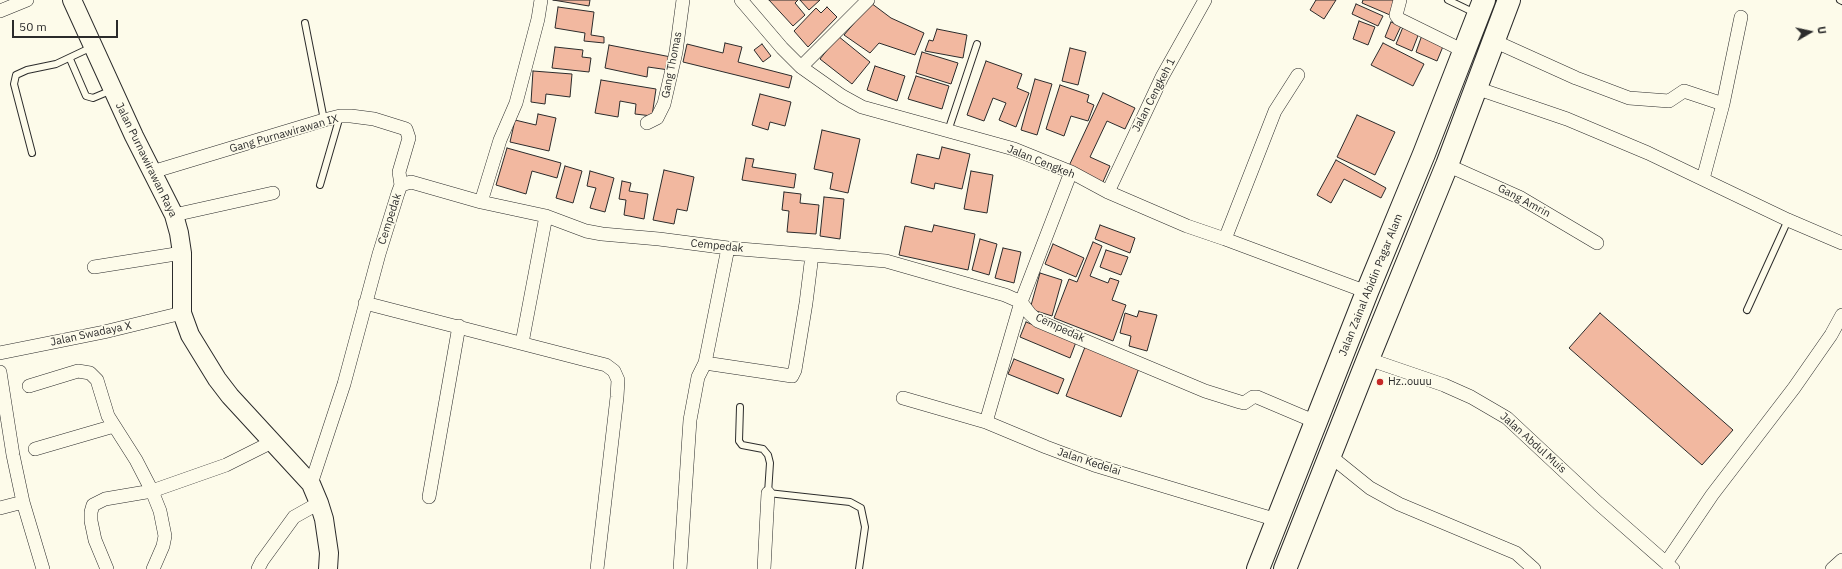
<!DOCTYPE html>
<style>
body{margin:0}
#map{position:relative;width:1842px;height:569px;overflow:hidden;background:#fdfbea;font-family:"IBM Plex Sans",sans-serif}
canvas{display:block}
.north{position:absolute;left:1790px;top:12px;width:40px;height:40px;-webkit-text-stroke:3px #fdfbea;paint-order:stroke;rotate:81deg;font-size:11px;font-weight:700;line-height:16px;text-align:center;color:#2b2b2b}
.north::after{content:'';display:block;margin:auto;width:14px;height:18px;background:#2b2b2b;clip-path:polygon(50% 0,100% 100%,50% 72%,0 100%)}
.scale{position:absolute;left:12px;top:20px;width:106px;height:18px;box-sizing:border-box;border:2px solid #2b2b2b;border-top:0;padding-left:5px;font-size:12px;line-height:14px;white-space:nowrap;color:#2b2b2b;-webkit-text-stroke:3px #fdfbea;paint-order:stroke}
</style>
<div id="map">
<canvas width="1842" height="569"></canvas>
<div class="north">U</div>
<div class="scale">50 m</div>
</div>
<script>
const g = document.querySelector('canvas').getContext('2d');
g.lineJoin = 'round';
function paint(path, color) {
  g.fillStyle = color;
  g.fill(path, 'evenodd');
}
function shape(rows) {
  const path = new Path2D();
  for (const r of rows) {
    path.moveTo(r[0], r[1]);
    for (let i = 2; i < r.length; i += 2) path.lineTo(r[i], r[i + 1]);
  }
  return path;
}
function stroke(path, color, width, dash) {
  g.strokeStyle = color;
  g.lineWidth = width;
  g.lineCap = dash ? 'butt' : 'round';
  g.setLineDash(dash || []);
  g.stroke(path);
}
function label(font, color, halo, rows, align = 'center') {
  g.font = font + ' "IBM Plex Sans",sans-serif';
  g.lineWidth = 3;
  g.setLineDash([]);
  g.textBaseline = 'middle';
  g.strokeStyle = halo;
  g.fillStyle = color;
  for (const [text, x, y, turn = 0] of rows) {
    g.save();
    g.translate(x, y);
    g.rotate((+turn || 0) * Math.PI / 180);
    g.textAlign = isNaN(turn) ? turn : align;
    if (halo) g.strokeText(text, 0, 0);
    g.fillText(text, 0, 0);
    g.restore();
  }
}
const building = shape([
 [553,0,590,0,589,6,553,0],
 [769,0,798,0,795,3,805,15,793,26,769,0],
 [800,0,820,0,809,10,800,0],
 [1316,0,1336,0,1324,19,1310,10,1316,0],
 [1363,0,1396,0,1390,15,1362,3,1363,0],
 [871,3,891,18,924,33,915,55,879,43,870,53,844,35,871,3],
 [1356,4,1383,16,1378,26,1352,14,1356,4],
 [558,7,594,12,591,35,604,37,604,43,584,41,585,33,555,28,558,7],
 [827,7,837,17,808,47,794,31,816,8,821,13,827,7],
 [1359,21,1375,27,1368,45,1353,39,1359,21],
 [1391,22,1401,26,1394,41,1385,37,1391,22],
 [1403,27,1419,33,1412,51,1396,44,1403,27],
 [937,29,967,35,963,58,925,51,929,40,933,41,937,29],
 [1422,35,1444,44,1437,61,1416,52,1422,35],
 [838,36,870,62,852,84,820,59,838,36],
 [725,43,742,47,738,62,792,76,789,88,683,62,687,44,723,53,725,43],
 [1383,43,1424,64,1413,86,1371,65,1383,43],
 [762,44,771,56,763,62,754,50,762,44],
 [609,45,671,57,669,70,648,67,647,77,605,68,609,45],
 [555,47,583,50,582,57,591,58,589,72,552,68,555,47],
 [1070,48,1086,52,1078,85,1062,81,1070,48],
 [922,52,958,63,951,84,916,73,922,52],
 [986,61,1022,74,1017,88,1029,93,1016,127,999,120,1006,103,993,98,984,121,967,115,986,61],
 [875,66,905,76,897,101,867,90,875,66],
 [533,71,572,74,570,97,546,94,545,104,531,102,533,71],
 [916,76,949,86,942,109,908,99,916,76],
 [1035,79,1052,84,1037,135,1021,130,1035,79],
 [601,80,656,89,652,116,635,114,636,104,620,101,618,117,595,113,601,80],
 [1060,85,1089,95,1087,102,1094,105,1088,121,1071,116,1064,136,1046,129,1060,85],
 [1103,93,1135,108,1125,129,1107,121,1090,157,1110,166,1102,184,1068,168,1103,93],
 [760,94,791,102,785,126,770,122,768,130,752,125,760,94],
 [538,114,556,118,549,151,510,142,515,120,536,125,538,114],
 [1357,115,1395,132,1375,175,1337,157,1357,115],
 [822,130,860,139,848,193,830,189,833,173,814,169,822,130],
 [942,147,970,154,962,189,935,183,934,189,911,183,917,154,939,159,942,147],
 [507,148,561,163,557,178,532,171,526,194,496,185,507,148],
 [746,158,754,159,752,167,796,174,794,188,742,180,746,158],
 [1336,160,1386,188,1381,198,1344,179,1331,203,1317,195,1336,160],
 [565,166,582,171,573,203,556,198,565,166],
 [664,170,694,177,687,211,677,209,674,224,653,220,664,170],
 [590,171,614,178,605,212,590,208,596,188,587,186,590,171],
 [971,171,993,175,987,213,964,209,971,171],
 [622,181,631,183,629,191,648,194,644,219,624,215,626,200,619,199,622,181],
 [784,192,801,194,800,203,819,205,816,234,787,232,789,211,782,210,784,192],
 [824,197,844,199,840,239,820,236,824,197],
 [934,225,975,234,968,270,899,255,905,226,932,232,934,225],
 [1100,225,1135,238,1130,253,1095,239,1100,225],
 [980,239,997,244,989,275,972,270,980,239],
 [1093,242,1102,246,1090,276,1108,283,1110,278,1119,281,1112,300,1126,305,1113,341,1054,318,1069,279,1077,282,1093,242],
 [1053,244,1084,258,1076,277,1045,264,1053,244],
 [1003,248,1021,252,1014,283,995,278,1003,248],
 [1106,250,1128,257,1121,275,1100,267,1106,250],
 [1040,273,1062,280,1052,316,1030,309,1040,273],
 [1139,311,1157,315,1147,351,1129,346,1131,336,1120,333,1125,313,1137,317,1139,311],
 [1600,313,1733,430,1702,465,1569,348,1600,313],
 [1026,322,1076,342,1070,358,1020,337,1026,322],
 [1085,347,1139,368,1121,417,1066,396,1085,347],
 [1014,359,1064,379,1058,394,1008,374,1014,359]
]);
const lane = shape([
 [1448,0,1475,13],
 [1840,0,1842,1],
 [305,23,324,120],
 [70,59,86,96,93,98,112,90],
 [948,131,977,44],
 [32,153,14,84,16,75,27,70,56,64,92,47],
 [320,185,340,116],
 [1747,310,1788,220],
 [740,407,739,441,742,445,763,449,768,455,770,463,768,493,850,502,861,508,865,527,859,569]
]);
const street = shape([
 [741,0,782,48,801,67,842,96,862,107,1014,149,1071,172,1108,192,1187,226,1225,239,1367,292],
 [1400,0,1396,15,1399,19,1464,51],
 [0,11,27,0],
 [1494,41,1576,78,1629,98,1669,101,1684,91,1723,104],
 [801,67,868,0],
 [1476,88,1567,119,1648,153,1788,220,1842,243],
 [647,123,657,118,664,104,676,52,683,0],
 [1447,165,1521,198,1597,243],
 [152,172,324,120,340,116,351,116,374,119,406,129,409,138,399,172,401,185],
 [1703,179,1723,104,1741,17],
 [1108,192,1162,77,1205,0],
 [481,202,500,140,516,103,538,19,541,0],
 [174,215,273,193],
 [1225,239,1275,111,1298,75],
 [94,267,182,253],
 [365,303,586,360,606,365,614,371,618,380,617,397,597,569],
 [522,343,546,216],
 [0,353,104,332,182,313],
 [1368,359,1444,385,1471,397,1507,418,1598,503,1673,569],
 [705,363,792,376,795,370,806,303,812,255],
 [0,372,13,455,23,502,43,569],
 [29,386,78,371,90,373,97,380,108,416,136,460,152,491,160,511,165,536,163,546,153,569],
 [903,398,986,422,1046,447,1094,465,1277,520],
 [986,422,1021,302,1071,172],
 [35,449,114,426],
 [1329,455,1370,488,1399,504,1516,553,1534,569],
 [311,484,344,384,379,254,398,193,401,185,411,182,481,202,546,216,586,231,602,234,659,239,728,248,886,261,1005,295,1021,302,1030,314,1038,321,1205,391,1240,402,1244,403,1253,397,1257,397,1316,422],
 [429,497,459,326],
 [0,508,23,502],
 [1666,563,1712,495,1794,388,1831,335,1842,315],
 [107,569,95,540,91,521,91,512,93,505,105,499,152,491,226,465,272,442],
 [258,569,262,561,294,517,319,503],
 [680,569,690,420,698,377,705,363,728,248],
 [764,569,768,493],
 [1832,569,1842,560]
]);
const secondary = shape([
 [72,0,134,136,174,215,179,233,182,253,182,313,190,335,217,379,230,396,311,484,319,503,324,519,329,553,328,569]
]);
const highway = shape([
 [1258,569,1367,292,1424,154,1484,0],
 [1285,569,1368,359,1447,165,1509,0]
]);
const markers = [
 [1380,382,4,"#c62828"]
];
const streetNames = [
 ["Gang Thomas",672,65,-79],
 ["Jalan Cengkeh 1",1154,95,-63],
 ["Gang Purnawirawan IX",284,134,-16],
 ["Jalan Purnawirawan Raya",146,160,64],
 ["Jalan Cengkeh",1041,162,22],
 ["Gang Amrin",1524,201,28],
 ["Cempedak",390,219,-72],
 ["Cempedak",717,246,6],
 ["Jalan Zainal Abidin Pagar Alam",1371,285,-68],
 ["Cempedak",1060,328,25],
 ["Jalan Swadaya X",91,334,-12],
 ["Jalan Abdul Muis",1533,443,42],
 ["Jalan Kedelai",1089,462,18]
];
const poiNames = [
 ["Hz..ouuu",1388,382]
];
paint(building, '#f2b8a0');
stroke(building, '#2b2b2b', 1);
stroke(lane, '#2b2b2b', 8);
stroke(street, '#2b2b2b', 14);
stroke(secondary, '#2b2b2b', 20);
stroke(highway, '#2b2b2b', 24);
stroke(lane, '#fdfbea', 6);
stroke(street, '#fdfbea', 13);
stroke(secondary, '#fdfbea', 18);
stroke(highway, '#fdfbea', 22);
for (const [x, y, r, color] of markers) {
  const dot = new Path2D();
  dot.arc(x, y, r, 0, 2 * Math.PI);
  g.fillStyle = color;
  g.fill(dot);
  stroke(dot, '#fdfbea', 1.5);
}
label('11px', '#2b2b2b', '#fdfbea', streetNames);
label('11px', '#2b2b2b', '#fdfbea', poiNames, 'left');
</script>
